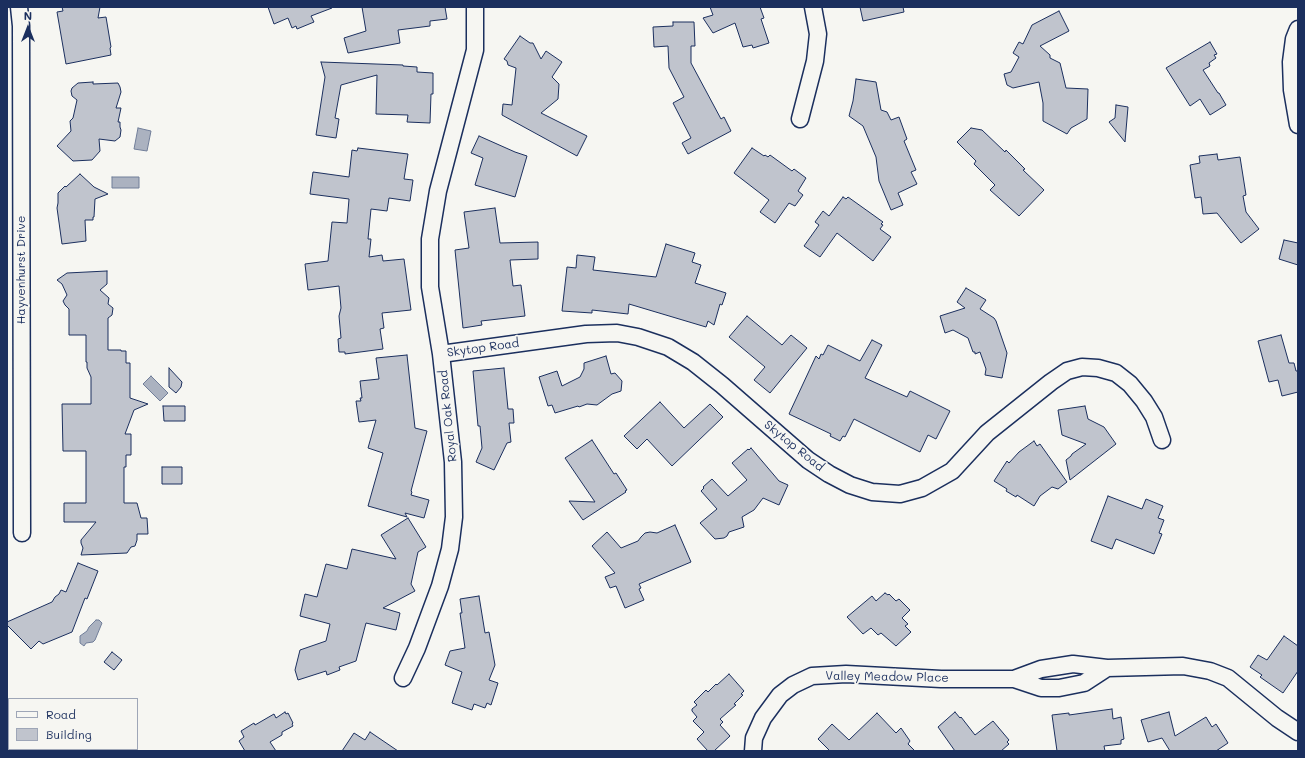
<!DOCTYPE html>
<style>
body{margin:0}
#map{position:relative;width:1305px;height:758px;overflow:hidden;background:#f6f6f2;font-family:Mali,sans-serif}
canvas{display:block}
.frame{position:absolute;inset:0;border:8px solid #1b2f5e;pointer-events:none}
.legend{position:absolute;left:8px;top:698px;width:130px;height:52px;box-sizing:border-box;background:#f6f6f2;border:1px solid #9ea6b7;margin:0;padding:5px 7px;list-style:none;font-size:12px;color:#1b2f5e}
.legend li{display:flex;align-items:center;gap:8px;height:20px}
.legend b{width:20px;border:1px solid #9ea6b7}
.north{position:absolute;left:8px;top:8px;width:40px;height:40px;-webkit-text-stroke:3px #f6f6f2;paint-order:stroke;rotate:0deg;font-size:11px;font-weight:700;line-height:16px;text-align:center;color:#1b2f5e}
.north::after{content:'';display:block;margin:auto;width:14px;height:18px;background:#1b2f5e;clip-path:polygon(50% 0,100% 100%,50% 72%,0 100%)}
</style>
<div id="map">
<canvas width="1305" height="758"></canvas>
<div class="frame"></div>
<ul class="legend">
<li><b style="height:5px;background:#f6f6f2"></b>Road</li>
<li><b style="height:11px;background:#c0c4cd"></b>Building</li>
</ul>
<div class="north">N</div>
</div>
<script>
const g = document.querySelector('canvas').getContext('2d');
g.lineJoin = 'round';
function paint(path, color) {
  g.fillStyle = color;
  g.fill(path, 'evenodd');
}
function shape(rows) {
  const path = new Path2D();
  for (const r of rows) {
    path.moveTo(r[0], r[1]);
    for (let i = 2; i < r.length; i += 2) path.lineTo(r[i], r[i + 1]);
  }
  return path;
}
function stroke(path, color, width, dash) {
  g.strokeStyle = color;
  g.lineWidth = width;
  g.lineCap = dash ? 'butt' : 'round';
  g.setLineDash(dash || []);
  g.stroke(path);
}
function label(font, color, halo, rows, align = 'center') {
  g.font = font + ' Mali,sans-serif';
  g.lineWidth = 3.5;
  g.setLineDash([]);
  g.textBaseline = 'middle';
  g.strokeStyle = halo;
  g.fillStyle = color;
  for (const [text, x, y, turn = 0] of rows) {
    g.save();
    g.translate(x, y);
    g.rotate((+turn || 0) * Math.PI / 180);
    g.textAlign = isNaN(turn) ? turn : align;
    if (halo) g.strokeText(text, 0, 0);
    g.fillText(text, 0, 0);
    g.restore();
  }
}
const water = shape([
 [138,128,151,131,147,151,134,149,138,128],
 [112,177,139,177,139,188,112,188,112,177],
 [151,376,168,393,160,401,143,384,151,376],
 [96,620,99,620,102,623,95,640,93,642,86,643,84,646,80,643,80,636,87,631,89,627,96,620]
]);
const building = shape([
 [62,7,100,7,98,18,106,17,111,47,110,48,111,55,66,64,57,12,63,11,62,7],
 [268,7,331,7,332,8,311,16,314,22,297,29,296,26,292,28,288,18,274,24,268,7],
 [362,7,445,7,447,19,430,21,430,26,398,30,400,43,348,53,344,38,366,31,362,7],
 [710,7,760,7,764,18,761,19,769,43,753,48,752,45,743,47,735,23,713,33,703,18,713,15,710,7],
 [860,7,903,7,904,12,863,21,860,7],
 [1059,11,1069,31,1040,46,1050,55,1050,58,1060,63,1066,88,1088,89,1087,119,1071,128,1067,134,1043,121,1043,103,1039,82,1013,88,1007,85,1004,74,1011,72,1019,57,1013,53,1019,42,1023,44,1032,25,1059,11],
 [673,22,694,22,695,46,691,46,691,63,721,119,724,117,731,131,688,154,682,143,691,138,673,103,684,97,669,68,668,46,654,47,653,27,673,26,673,22],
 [520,36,530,43,533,43,541,59,546,51,562,62,552,77,559,84,558,99,541,113,587,136,577,156,502,115,503,104,512,105,516,68,508,65,507,61,504,59,520,36],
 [1210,42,1217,54,1214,55,1216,58,1209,63,1210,66,1203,70,1218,93,1219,93,1226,105,1210,115,1200,99,1190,106,1166,68,1210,42],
 [321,62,403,65,403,66,417,67,417,72,433,73,433,94,431,94,430,123,407,122,408,115,376,114,377,75,341,85,335,118,339,119,336,138,316,135,325,77,321,62],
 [856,79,876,82,881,110,887,112,891,120,899,117,907,139,904,141,916,170,911,172,917,184,898,193,903,205,891,210,879,181,876,157,863,126,849,116,853,101,856,79],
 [93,82,93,84,118,83,120,87,121,92,116,108,121,108,118,122,120,122,120,127,121,130,120,137,115,141,99,139,100,151,92,160,73,161,57,146,71,131,70,121,73,118,77,100,72,96,71,91,72,88,78,83,93,82],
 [1116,105,1128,107,1125,142,1109,122,1115,118,1116,105],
 [971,128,982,130,1005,152,1006,150,1025,169,1023,170,1044,190,1019,216,990,190,995,185,974,164,976,161,957,142,971,128],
 [479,136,515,152,527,156,515,197,475,185,483,158,471,153,479,136],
 [358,148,408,154,404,179,413,180,410,201,389,198,387,211,371,209,368,239,371,239,369,257,382,255,383,261,404,259,411,310,382,313,384,328,380,329,383,349,345,354,345,352,339,352,338,339,341,338,339,316,341,308,339,286,308,290,305,264,328,261,332,222,347,223,349,199,310,194,313,172,349,177,352,150,357,151,358,148],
 [752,148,764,156,765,155,768,157,770,155,792,171,794,169,806,178,798,191,803,195,795,206,789,203,775,223,760,212,769,200,734,173,752,148],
 [1217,154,1218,160,1240,157,1246,195,1243,196,1246,212,1259,229,1241,243,1217,213,1203,214,1201,197,1195,198,1190,165,1200,163,1199,156,1217,154],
 [80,174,94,187,108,194,95,199,94,217,93,217,93,220,85,220,86,241,62,244,57,208,58,203,58,193,65,186,66,187,80,174],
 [843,197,846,199,848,197,883,222,881,224,883,225,880,229,891,237,873,261,837,233,820,257,804,246,819,225,815,222,823,211,829,216,843,197],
 [495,208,500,243,538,242,538,259,510,260,513,286,521,285,525,316,481,321,482,325,463,328,455,250,469,248,464,212,495,208],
 [1284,240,1298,243,1298,265,1279,259,1284,240],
 [666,244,695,253,692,262,701,265,695,283,726,293,722,305,720,304,714,325,708,321,706,327,629,304,628,314,592,310,592,313,562,311,567,267,576,268,577,255,595,257,593,270,656,277,666,244],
 [107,271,107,284,100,290,109,298,108,304,113,308,112,315,108,318,108,350,121,350,121,351,126,351,126,363,130,363,130,398,148,404,134,410,125,434,131,434,131,455,126,455,126,467,124,467,124,503,137,503,141,518,147,518,148,534,137,534,137,540,135,546,131,547,127,553,81,555,83,548,81,543,81,540,96,522,64,522,64,503,86,503,86,451,63,451,62,404,91,404,91,377,87,368,87,362,86,362,86,335,69,335,69,309,65,305,63,301,67,295,62,284,57,280,67,273,107,271],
 [966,288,986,300,980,309,994,318,996,321,1007,353,1002,378,985,375,986,369,980,352,975,354,975,352,973,352,968,338,953,330,945,333,940,316,965,308,957,302,966,288],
 [747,316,782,345,791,335,807,348,770,393,754,380,765,367,729,337,747,316],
 [1281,335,1289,363,1294,363,1296,371,1298,371,1298,392,1282,396,1278,380,1269,382,1258,341,1281,335],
 [872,340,882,345,865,378,907,397,910,391,950,411,936,439,928,435,920,452,854,419,845,437,843,436,840,441,830,436,831,434,789,414,816,356,819,359,821,354,823,355,828,345,860,361,872,340],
 [407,355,415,428,427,431,411,491,412,492,411,495,429,500,424,518,405,513,407,517,368,506,383,453,368,448,376,420,359,422,356,401,361,401,360,398,362,398,360,381,379,379,376,358,407,355],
 [606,356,611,374,615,373,622,381,621,391,612,394,597,405,587,404,579,407,578,406,555,413,552,405,548,406,539,377,557,371,562,386,580,377,584,369,584,363,606,356],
 [169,368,182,382,181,387,176,393,169,387,169,368],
 [504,368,508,409,513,409,514,423,509,423,511,442,507,443,494,470,476,462,482,448,480,426,478,426,473,371,504,368],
 [660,402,684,428,710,404,723,417,672,466,647,439,637,449,624,436,660,402],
 [163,406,185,406,185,421,164,421,163,406],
 [1085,406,1088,419,1104,427,1116,444,1070,480,1066,460,1071,456,1072,454,1086,444,1062,435,1058,410,1085,406],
 [592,440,614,474,616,473,627,490,625,491,626,492,583,520,569,501,595,502,565,458,592,440],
 [1034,441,1037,446,1040,444,1067,482,1058,489,1052,487,1040,496,1034,506,1017,495,1016,497,1006,491,1007,489,994,481,1007,461,1009,463,1019,452,1034,441],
 [751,448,779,481,788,485,779,505,763,498,754,510,742,517,744,527,729,532,727,536,724,538,715,539,700,523,717,509,701,491,704,488,703,487,712,479,728,496,747,480,732,463,748,449,749,450,751,448],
 [162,467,182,467,182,484,162,484,162,467],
 [1108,496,1142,509,1146,499,1163,506,1158,518,1164,520,1159,533,1162,534,1154,554,1116,539,1112,549,1091,541,1108,496],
 [408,518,426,547,418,552,411,584,415,591,383,608,400,613,396,630,366,623,356,661,339,667,340,670,327,675,326,671,298,680,295,670,300,650,326,641,330,624,300,616,305,594,317,597,326,564,347,569,352,549,396,559,381,535,408,518],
 [675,525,691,562,639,584,641,588,639,589,644,600,625,608,616,586,610,588,605,577,615,573,592,546,607,532,621,548,638,541,641,537,645,533,650,532,657,533,675,525],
 [78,563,98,571,87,599,85,598,72,632,43,644,39,641,31,649,7,625,7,622,52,602,55,597,59,594,61,590,66,592,78,563],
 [885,593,888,595,889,594,896,601,899,599,910,610,902,618,908,624,905,626,911,632,896,646,881,633,878,635,871,628,863,634,847,617,872,596,876,601,885,593],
 [479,596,485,633,489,632,495,665,489,680,498,683,491,705,487,703,485,708,474,704,472,710,452,703,462,672,445,665,450,651,465,648,460,613,462,613,460,599,479,596],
 [1284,636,1298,646,1298,671,1283,693,1260,677,1262,675,1250,667,1258,655,1267,660,1284,636],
 [112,652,122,660,114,670,104,662,112,652],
 [729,674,744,691,741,694,743,695,734,704,736,705,720,719,723,722,720,725,730,736,714,751,708,751,697,739,704,732,693,721,697,717,692,711,692,709,697,705,694,702,706,690,708,692,716,684,717,685,729,674],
 [1112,709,1113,719,1121,717,1124,739,1121,740,1121,744,1104,746,1105,751,1057,751,1052,715,1069,713,1069,715,1112,709],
 [285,712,286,714,288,713,293,723,292,724,293,726,282,732,282,735,270,742,276,751,245,751,239,741,244,737,241,731,254,723,255,725,274,714,276,718,285,712],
 [955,712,960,718,961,717,975,735,993,721,1009,740,1007,742,1009,744,1001,751,955,751,938,727,955,712],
 [1169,712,1175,736,1206,717,1212,727,1216,724,1228,743,1216,751,1170,751,1162,738,1148,742,1141,720,1169,712],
 [877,713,896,733,901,728,910,741,908,744,915,751,830,751,818,739,832,724,849,740,877,713],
 [370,732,398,751,342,751,354,733,365,740,370,732]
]);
const minor = shape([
 [19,7,21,26,22,533],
 [1298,29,1294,39,1291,62,1292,90,1298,125],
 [800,119,815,61,818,34,813,7],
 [441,354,586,334,617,333,638,337,668,347,693,362,722,385,808,460,829,474,850,485,872,492,900,494,922,488,952,471,987,433,1051,382,1067,371,1082,367,1098,368,1116,373,1130,384,1144,401,1154,417,1162,440],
 [403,678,417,648,440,586,450,549,454,517,453,462,441,354,430,287,430,239,438,191,475,50,475,7],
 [1014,679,1041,688,1059,688,1084,683,1107,668],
 [753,751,754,738,763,718,780,695,793,685,812,676,846,674,941,679,1014,679,1041,669,1073,664,1107,668,1183,666,1210,671,1228,678,1277,718,1298,732]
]);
const streetNames = [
 ["Hayvenhurst Drive",21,270,-90],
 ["Skytop Road",483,348,-8],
 ["Royal Oak Road",448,416,-96],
 ["Skytop Road",794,446,39],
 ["Valley Meadow Place",887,677,1]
];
paint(water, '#abb2c0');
stroke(water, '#717e99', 1);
paint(building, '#c0c4cd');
stroke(building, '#1b2f5e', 1);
stroke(minor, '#1b2f5e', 19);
stroke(minor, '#f6f6f2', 16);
label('12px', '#1b2f5e', '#f6f6f2', streetNames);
</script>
